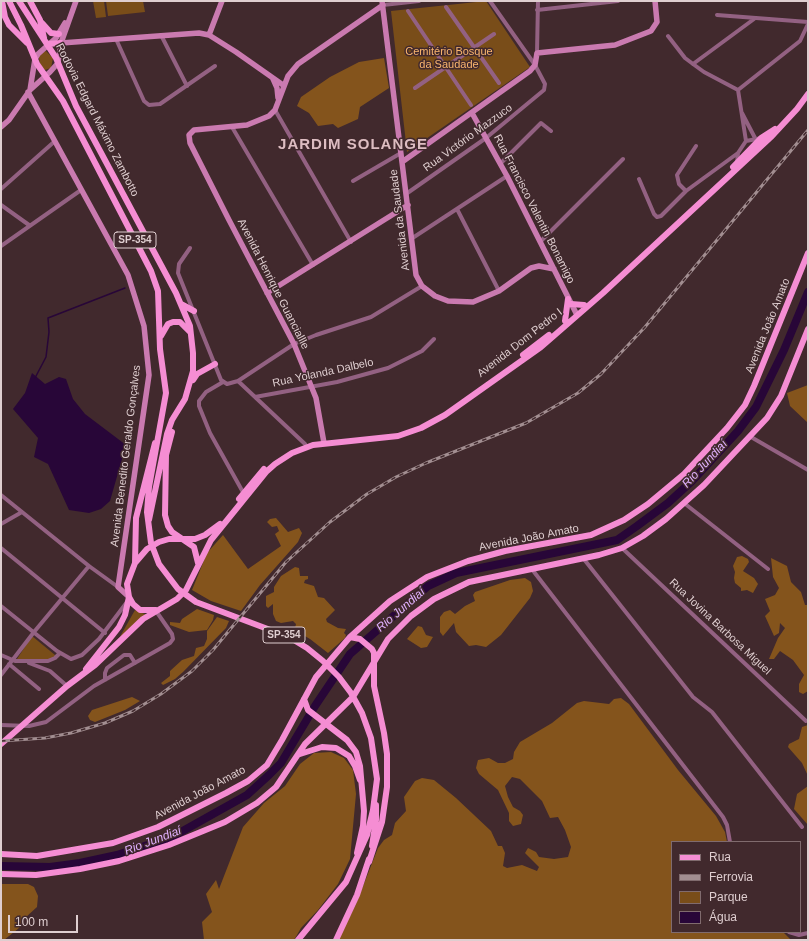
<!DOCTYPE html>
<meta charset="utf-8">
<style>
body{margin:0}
#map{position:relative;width:809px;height:941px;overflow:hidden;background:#41292d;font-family:Helvetica,sans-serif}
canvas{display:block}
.frame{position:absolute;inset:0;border:2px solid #dfced0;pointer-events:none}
.legend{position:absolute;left:671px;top:841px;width:130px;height:92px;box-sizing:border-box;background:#41292d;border:1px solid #806b6e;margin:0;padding:5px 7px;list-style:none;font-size:12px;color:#dfced0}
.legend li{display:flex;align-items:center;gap:8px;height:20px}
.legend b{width:20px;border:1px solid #806b6e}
.scale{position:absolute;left:8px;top:915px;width:70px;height:18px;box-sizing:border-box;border:2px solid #dfced0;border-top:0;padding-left:5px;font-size:12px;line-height:14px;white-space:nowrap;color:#dfced0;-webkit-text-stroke:3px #41292d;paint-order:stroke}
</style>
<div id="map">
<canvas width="809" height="941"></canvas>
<div class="frame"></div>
<ul class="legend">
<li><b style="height:5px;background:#f58dd3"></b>Rua</li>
<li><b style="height:5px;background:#a28e91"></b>Ferrovia</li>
<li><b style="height:11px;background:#794d19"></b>Parque</li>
<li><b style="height:11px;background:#280638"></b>Água</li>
</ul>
<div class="scale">100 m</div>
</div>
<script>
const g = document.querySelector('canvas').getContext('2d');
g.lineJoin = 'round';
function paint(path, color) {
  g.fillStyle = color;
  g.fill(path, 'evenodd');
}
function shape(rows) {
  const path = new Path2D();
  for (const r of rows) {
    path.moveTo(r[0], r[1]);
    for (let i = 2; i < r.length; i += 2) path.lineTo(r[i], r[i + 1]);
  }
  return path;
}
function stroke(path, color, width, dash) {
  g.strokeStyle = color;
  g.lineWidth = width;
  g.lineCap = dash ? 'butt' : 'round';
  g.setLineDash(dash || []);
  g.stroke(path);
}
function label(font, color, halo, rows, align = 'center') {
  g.font = font + ' Helvetica,sans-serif';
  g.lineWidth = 3;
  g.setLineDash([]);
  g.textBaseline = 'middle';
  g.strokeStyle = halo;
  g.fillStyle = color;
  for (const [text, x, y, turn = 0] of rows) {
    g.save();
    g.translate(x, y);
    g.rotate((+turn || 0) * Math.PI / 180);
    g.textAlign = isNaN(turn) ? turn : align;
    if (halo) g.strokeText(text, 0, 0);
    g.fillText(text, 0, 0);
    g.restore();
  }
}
const green = shape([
 [93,1,104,1,106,17,96,18],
 [106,1,143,1,145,12,108,16],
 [486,1,530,67,407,152,391,11],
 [46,51,53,58,51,68,45,70,40,65,39,58,40,54],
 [135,610,147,615,117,642],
 [32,636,55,655,55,656,51,659,17,659]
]);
const forest = shape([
 [384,58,389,88,360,107,358,119,338,128,333,124,318,126,309,113,297,106,301,97,330,77,359,62],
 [808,385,808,423,790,406,787,393],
 [276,518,288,532,299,528,302,533,298,542,260,585,241,611,211,601,192,590,207,553,223,535,248,569,281,546,275,534,279,531,277,526,272,527,267,522,270,519],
 [742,556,748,559,749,562,743,571,754,578,758,584,753,593,747,590,741,591,741,588,735,583,734,578,735,572,733,566,737,557],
 [771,558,787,566,791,582,801,592,805,605,808,605,808,691,803,694,799,692,799,684,804,675,793,660,780,651,774,659,769,659,778,638,785,628,780,623,779,633,774,636,765,616,770,611,765,599,775,595,779,588,773,577],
 [295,567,299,568,300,576,308,576,308,579,305,580,304,583,314,586,318,597,324,598,335,610,326,619,327,622,338,628,346,629,344,633,346,635,345,638,328,653,310,639,298,632,295,628,296,624,293,621,281,623,276,621,273,614,273,604,268,608,266,606,266,596,274,592,274,587,281,576],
 [525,578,531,582,533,591,530,598,501,635,486,647,476,645,469,646,456,632,454,623,443,636,440,632,440,617,444,612,450,610,455,614,465,606,475,601,473,595,475,592,510,580],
 [197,609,214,615,213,620,207,630,189,632,170,625,170,622,180,623,182,619],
 [217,617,229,621,226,628,183,672,175,679,163,685,161,683,170,676,170,671,182,660,194,656,196,648,204,646,207,639,207,631],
 [418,626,422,627,426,635,433,637,427,647,421,648,407,639],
 [132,697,140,701,125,710,95,722,90,720,88,716,92,710],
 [621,698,629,704,678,770,716,816,725,832,727,842,672,842,672,932,783,932,791,940,338,940,356,904,378,848,384,840,392,835,395,823,406,811,404,797,415,781,422,778,434,780,456,798,491,831,498,846,502,846,505,853,503,866,507,868,522,865,537,871,539,867,525,853,528,848,536,852,539,857,554,859,568,857,571,847,565,830,558,817,550,818,542,801,520,779,512,777,505,786,508,797,513,807,520,811,523,815,521,824,513,826,509,821,509,813,498,790,479,774,476,768,478,760,489,758,498,763,505,763,513,759,514,752,520,742,552,723,577,703,584,701,609,704,614,699],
 [808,725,808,776,802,763,788,747,789,744,799,739,802,727],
 [331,752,344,758,353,770,356,794,350,859,338,884,318,910,301,928,294,940,204,940,202,922,212,912,206,894,216,880,219,889,243,827,264,803,285,786,300,764,314,753],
 [808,786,808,825,794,809,797,794],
 [1,884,28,884,34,887,38,896,37,907,26,917,19,928,4,940,1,940]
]);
const water = shape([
 [32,373,45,384,59,377,66,379,73,399,85,414,126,445,110,501,101,509,89,513,69,510,48,464,34,457,38,438,13,409,25,393]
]);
const stream = shape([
 [35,378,46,357,49,332,48,318,125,288]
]);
const river = shape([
 [1,866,50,867,80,863,117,855,172,837,247,795,269,775,281,763,315,706,350,654,428,586,456,573,617,540,637,526,668,503,692,481,738,431,756,407,784,350,808,292]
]);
const street = shape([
 [383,5,419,1],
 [446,7,499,83],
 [537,10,618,1],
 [408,11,471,105],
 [717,15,808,22],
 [161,35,187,86],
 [668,36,685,58,693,64,704,72,738,90],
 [116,39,144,101,149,105,160,104,215,66],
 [537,53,538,1],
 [693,64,754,19],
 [415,88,494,34],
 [738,90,800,41,808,24],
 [738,90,746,141],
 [275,110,351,242],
 [742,113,755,138],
 [232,127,313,265],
 [696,146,677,175,679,184,686,191,738,153],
 [737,163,738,153,746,141,762,138],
 [500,164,541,123,551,131],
 [639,179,654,214,657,217,661,216,686,191],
 [353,181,401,153],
 [1,189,55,141],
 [406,194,486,138,544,90,545,84,535,65,490,1],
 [1,205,29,225],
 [457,209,499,291],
 [411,239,507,176],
 [540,242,623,159],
 [1,246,81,190],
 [190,248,179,264,178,273,221,380,227,384,238,381,294,344,316,335,371,317,422,286],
 [238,381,305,444],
 [223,382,206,392,199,401,199,406,210,433,244,494],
 [255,397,337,382,388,368,422,351,434,339],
 [751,437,808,470],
 [1,495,89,566,118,587],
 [684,503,768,569],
 [1,524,22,512],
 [1,548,105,633],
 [622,548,806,721],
 [583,558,693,697,712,712,802,827],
 [531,568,723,817,727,825,730,842],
 [1,606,57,651,71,659,82,655,99,639,127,602],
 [1,655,15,661,48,661,55,658,60,653],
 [29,663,50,671,67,686],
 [9,664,39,689],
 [1,675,34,632,89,566],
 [105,680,105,673,107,668,124,655,130,655,135,663],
 [1,725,29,726,46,722,94,686,170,643,173,639,172,634,156,611],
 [789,932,799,935,808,933]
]);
const secondary = shape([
 [382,1,416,275,422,286,435,296,448,301,473,302,499,291,531,268,539,266,554,269],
 [209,35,222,1],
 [61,43,199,33,209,35,236,52,283,85],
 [273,79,277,88,278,98],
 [30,90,35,59,38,54,56,38,65,23],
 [28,92,128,275,144,326,149,375,118,587,129,597],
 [472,113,507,176,577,315],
 [1,127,9,120,30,90,50,72,58,63,61,43,76,1],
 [402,162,530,71,535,65,537,53,615,45,651,31,657,22,655,1],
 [267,293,408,205],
 [324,443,316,398,294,344,229,220,190,143,189,135,194,130,247,125,269,116,275,110,288,76,298,64,383,5]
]);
const primary = shape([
 [2,1,5,17,9,25,27,43],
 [9,1,21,25,37,64,63,101,151,271,158,291,160,349,166,393,149,487,147,512,151,543,159,564,178,589,196,602,289,637,307,648,323,661,339,677,351,693,362,713,371,738,377,779,373,810,367,835,346,882,298,940],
 [19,1,56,58,76,106,176,293,190,326,193,353,193,371,185,399,172,420,167,434,149,520],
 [30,1,40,20,44,38],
 [42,23,51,33,59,34],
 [47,44,61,43],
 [733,167,761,138,775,129],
 [181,304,194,311],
 [571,304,584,305],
 [565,321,568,299],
 [161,336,168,324,173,322,180,322,190,332],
 [523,355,549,335],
 [193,380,197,374,215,364],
 [172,432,166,455,165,515,168,526,172,532,194,547,198,563],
 [239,499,264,469],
 [135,563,136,518,155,443],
 [156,610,140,610,133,604,129,597,127,584,135,563,147,549,159,542,169,539,195,539,205,535,220,524],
 [350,637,360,639,372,649,374,653,374,686,384,733,387,754,387,787,382,822,369,862],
 [86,669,119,627,125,615,129,597],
 [304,699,308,710,347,740,356,752,360,766,364,811,363,826,357,853],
 [1,744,67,686,95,665,143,619,177,599,186,590,211,540,266,472,275,464,292,453,313,445,398,436,421,428,445,415,541,347,603,293,772,136,797,109,808,94],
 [300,754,322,747,336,748,349,756,355,766,360,780],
 [372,846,376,820,376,805],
 [1,854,37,856,113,843,158,827,226,793,248,781,267,765,282,740,316,677,350,637,390,601,427,577,468,561,505,551,591,535,624,520,648,504,684,474,727,428,745,405,754,386,808,253],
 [1,874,36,875,80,869,119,861,169,845,225,822,257,803,276,787,305,744,353,697,388,639,411,616,434,599,469,582,599,555,622,548,643,536,666,519,704,485,767,418,781,396,808,329],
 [336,940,357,895,369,859]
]);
const rail = shape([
 [1,741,45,738,71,733,105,723,133,711,161,694,192,671,213,650,286,562,330,522,367,494,396,477,426,463,526,423,578,393,601,374,645,327,808,130]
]);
const shields = [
 [135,240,42],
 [284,635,42]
];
const shieldNames = [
 ["SP-354",135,240],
 ["SP-354",284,635]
];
const parkNames = [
 ["Cemitério Bosque",449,52],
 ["da Saudade",449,65]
];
const streetNames = [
 ["Rodovia Edgard Máximo Zambotto",97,120,63],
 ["Rua Victório Mazzuco",468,138,-36],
 ["Rua Francisco Valentin Bonamigo",534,209,63],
 ["Avenida da Saudade",400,220,-97],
 ["Avenida Henrique Guanciallle",273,284,63],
 ["Avenida João Amato",768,326,-68],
 ["Avenida Dom Pedro I",520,343,-38],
 ["Rua Yolanda Dalbelo",323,373,-12],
 ["Avenida Benedito Geraldo Gonçalves",126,456,-83],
 ["Avenida João Amato",529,538,-11],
 ["Rua Jovina Barbosa Miguel",720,627,43],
 ["Avenida João Amato",200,793,-28]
];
const waterNames = [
 ["Rio Jundiaí",705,464,-47],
 ["Rio Jundiaí",401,610,-41],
 ["Rio Jundiaí",153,841,-21]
];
const districtNames = [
 ["JARDIM SOLANGE",353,145]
];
paint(green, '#794d19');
paint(forest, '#84541c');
paint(water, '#280638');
stroke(stream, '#280638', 1.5);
stroke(river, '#280638', 8);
stroke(street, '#936182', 4);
stroke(secondary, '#ca7ab0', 5.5);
stroke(primary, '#f58dd3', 6);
stroke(rail, '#a28e91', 3);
stroke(rail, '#41292d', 1.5, [4.5]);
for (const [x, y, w] of shields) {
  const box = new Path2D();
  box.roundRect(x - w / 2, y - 8, w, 16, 3);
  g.fillStyle = '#41292d';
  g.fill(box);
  stroke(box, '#dfced0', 1);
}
label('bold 10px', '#dfced0', null, shieldNames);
label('11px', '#f9b56e', '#41292d', parkNames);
label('11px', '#dfced0', '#41292d', streetNames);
label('italic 12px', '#dfaffd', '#41292d', waterNames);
g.letterSpacing = '1px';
label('bold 15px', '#ddbdc1', '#41292d', districtNames);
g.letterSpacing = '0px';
</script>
